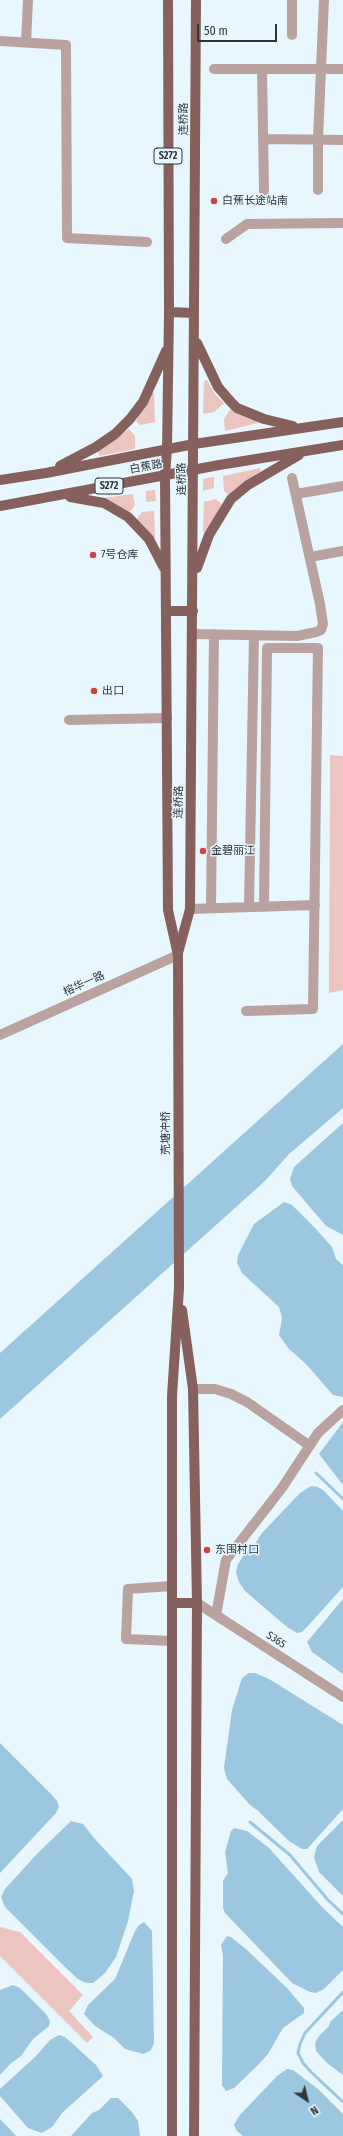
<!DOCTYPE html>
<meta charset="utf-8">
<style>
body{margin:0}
#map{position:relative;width:343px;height:2136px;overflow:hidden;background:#e8f6fe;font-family:"Fira Sans Condensed",sans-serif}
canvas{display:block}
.north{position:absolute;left:287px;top:2080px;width:40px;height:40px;-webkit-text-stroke:3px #e8f6fe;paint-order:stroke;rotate:145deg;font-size:11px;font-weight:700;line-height:16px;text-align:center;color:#2c353a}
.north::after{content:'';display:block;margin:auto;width:14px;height:18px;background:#2c353a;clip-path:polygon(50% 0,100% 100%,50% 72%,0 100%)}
.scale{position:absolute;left:197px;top:24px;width:80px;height:18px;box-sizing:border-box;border:2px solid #2c353a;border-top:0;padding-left:5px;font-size:12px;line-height:14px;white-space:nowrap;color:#2c353a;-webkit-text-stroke:3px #e8f6fe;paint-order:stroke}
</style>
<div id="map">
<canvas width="343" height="2136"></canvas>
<div class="north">N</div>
<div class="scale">50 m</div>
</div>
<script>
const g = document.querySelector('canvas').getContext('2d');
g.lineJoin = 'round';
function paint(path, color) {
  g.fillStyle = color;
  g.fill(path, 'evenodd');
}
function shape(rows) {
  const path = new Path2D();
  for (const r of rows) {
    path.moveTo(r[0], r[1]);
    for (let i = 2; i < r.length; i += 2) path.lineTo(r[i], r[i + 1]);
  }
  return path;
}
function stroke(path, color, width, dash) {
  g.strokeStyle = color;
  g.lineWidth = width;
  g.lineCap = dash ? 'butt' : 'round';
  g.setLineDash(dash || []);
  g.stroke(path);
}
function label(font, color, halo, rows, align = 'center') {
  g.font = font + ' "Fira Sans Condensed","Noto Sans SC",sans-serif';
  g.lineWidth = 3;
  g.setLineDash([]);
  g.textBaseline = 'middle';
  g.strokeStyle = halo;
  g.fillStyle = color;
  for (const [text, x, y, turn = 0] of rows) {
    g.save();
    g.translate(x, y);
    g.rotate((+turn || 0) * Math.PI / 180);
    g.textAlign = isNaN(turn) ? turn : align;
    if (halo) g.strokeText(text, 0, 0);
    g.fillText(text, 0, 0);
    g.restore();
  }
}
const green = shape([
 [207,380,215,394,224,403,214,412,203,414,204,381],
 [152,392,154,393,155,422,140,425,136,421],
 [231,408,258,421,258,423,225,431,224,419],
 [129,429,135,436,135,449,99,456,98,452],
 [260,468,261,471,244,483,230,496,224,491,223,476],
 [214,477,214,488,203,491,203,479],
 [155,490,156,501,146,502,146,491],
 [133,494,135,505,129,513,104,498],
 [215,499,222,504,207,532,203,532,204,502],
 [154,511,155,538,151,539,136,520,142,512],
 [330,755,343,756,343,990,329,993],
 [0,1927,20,1932,83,1995,69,2011,93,2037,87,2043,0,1956]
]);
const water = shape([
 [343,1044,343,1108,289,1154,265,1181,0,1419,0,1353],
 [343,1123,343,1235,326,1226,292,1186,290,1179,294,1167],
 [284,1202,292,1205,315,1228,332,1247,336,1259,343,1265,343,1397,333,1395,306,1364,288,1348,279,1335,282,1318,279,1307,242,1273,237,1263,238,1255,254,1224],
 [343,1422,343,1485,319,1454],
 [311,1486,318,1487,324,1491,343,1511,343,1587,306,1628,302,1632,297,1633,287,1627,245,1591,239,1582,236,1572,238,1564,244,1555,255,1544,262,1533,300,1493],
 [343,1599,343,1674,312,1652,307,1642],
 [249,1673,255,1673,269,1679,343,1725,343,1809,307,1849,302,1849,289,1841,257,1810,250,1805,227,1779,224,1768,232,1710,242,1678],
 [0,1743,51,1794,57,1801,59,1807,56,1813,0,1873],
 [343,1820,343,1896,319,1872,314,1857,317,1846],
 [71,1821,83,1824,94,1838,132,1879,134,1891,128,1921,116,1957,105,1973,93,1983,86,1983,78,1979,65,1967,5,1907,1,1897,5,1889,36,1855],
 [234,1828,247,1831,269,1848,322,1907,343,1927,343,1970,324,1989,316,1993,310,1992,292,1983,225,1913,223,1908,223,1881,228,1873,225,1852,231,1831],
 [144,1922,152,1931,154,2043,151,2050,144,2054,125,2049,114,2038,95,2026,84,2014,88,2005,115,1979,135,1931,139,1925],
 [227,1936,231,1937,247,1950,287,1988,304,2008,304,2013,283,2028,268,2054,257,2066,234,2088,226,2091,222,2085,223,1955,221,1945],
 [13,1985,20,1988,46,2014,50,2021,49,2026,33,2039,21,2056,10,2064,0,2075,0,1990],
 [343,2010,343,2075,327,2063,316,2051,315,2043,319,2036,329,2026,330,2022],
 [59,2035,65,2037,96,2065,103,2076,62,2113,52,2127,42,2133,28,2128,0,2096,0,2089,36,2056,50,2040],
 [287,2069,293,2070,318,2089,343,2114,343,2136,243,2136,237,2131,234,2125,239,2116,277,2076],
 [111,2098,118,2098,132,2112,138,2121,140,2136,71,2136,92,2113,99,2110],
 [0,2119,9,2128,16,2136,0,2136]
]);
const stream = shape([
 [316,1473,343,1499],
 [250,1822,290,1855,328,1900,343,1914],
 [343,1992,305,2033,300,2044,298,2053,303,2063,311,2072,343,2102]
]);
const minor = shape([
 [292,0,292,35],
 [0,41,66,45,67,238,147,242],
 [26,42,28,0],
 [214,69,343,69],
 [262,69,264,191],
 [264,139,343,140],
 [318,190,318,139,324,0],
 [226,239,247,224,343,223],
 [296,494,343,486],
 [310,557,343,551],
 [193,634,297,636,316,632,321,630,323,624,320,604,292,478],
 [69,720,167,718],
 [249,907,254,635],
 [211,908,214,634],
 [190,909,315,905],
 [246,1011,313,1009,318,648,267,648,264,907],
 [0,1035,178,955],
 [193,1389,215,1389,231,1394,247,1402,310,1446],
 [172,1586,128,1589,126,1639,172,1641],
 [197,1603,343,1697],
 [216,1615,226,1560,282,1488,318,1433,343,1410]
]);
const major = shape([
 [168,0,169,312,167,449,165,476,168,910,178,955,179,1288,172,1396,172,2136],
 [169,312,194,313],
 [197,343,218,387,231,402,237,408,264,419,293,426],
 [60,466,96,447,115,434,130,419,143,402,166,351],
 [0,480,46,473,194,444,343,422],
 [70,497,104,503,128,517,149,539,164,568],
 [0,506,219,465,343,445],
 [197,568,209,535,231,499,248,485,299,455],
 [167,611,193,611],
 [178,953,190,909,196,0],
 [182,1310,193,1389,197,1603,194,2136],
 [172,1603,197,1603]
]);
const markers = [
 [214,201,4,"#d14241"],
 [93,555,4,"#d14241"],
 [94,691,4,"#d14241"],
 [203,851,4,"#d14241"],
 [207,1550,4,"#d14241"]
];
const shields = [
 [168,156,28],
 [109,486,28]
];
const shieldNames = [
 ["S272",168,156],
 ["S272",109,486]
];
const streetNames = [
 ["连桥路",184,119,-90],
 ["白蕉路",146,467,-10],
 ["连桥路",182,479,-91],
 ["连桥路",179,802,-89],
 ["榕华一路",84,984,-24],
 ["壳塘冲桥",166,1133,-90],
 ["S365",276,1640,33]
];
const poiNames = [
 ["白蕉长途站南",222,201],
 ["7号仓库",101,555],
 ["出口",102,691],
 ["金碧丽江",211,851],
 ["东围村口",215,1550]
];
paint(green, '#ecc4c0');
paint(water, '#9bc7e0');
stroke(stream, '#9bc7e0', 3);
stroke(minor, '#b9a2a0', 10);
stroke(major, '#85605c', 10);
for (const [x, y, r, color] of markers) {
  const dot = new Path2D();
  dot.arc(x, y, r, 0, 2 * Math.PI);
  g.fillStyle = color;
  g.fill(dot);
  stroke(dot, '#e8f6fe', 1.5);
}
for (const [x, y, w] of shields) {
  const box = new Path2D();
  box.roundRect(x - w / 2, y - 8, w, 16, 3);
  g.fillStyle = '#e8f6fe';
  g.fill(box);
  stroke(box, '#2c353a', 1);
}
label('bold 10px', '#2c353a', null, shieldNames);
label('11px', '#2c353a', '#e8f6fe', streetNames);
label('11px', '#2c353a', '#e8f6fe', poiNames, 'left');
</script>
